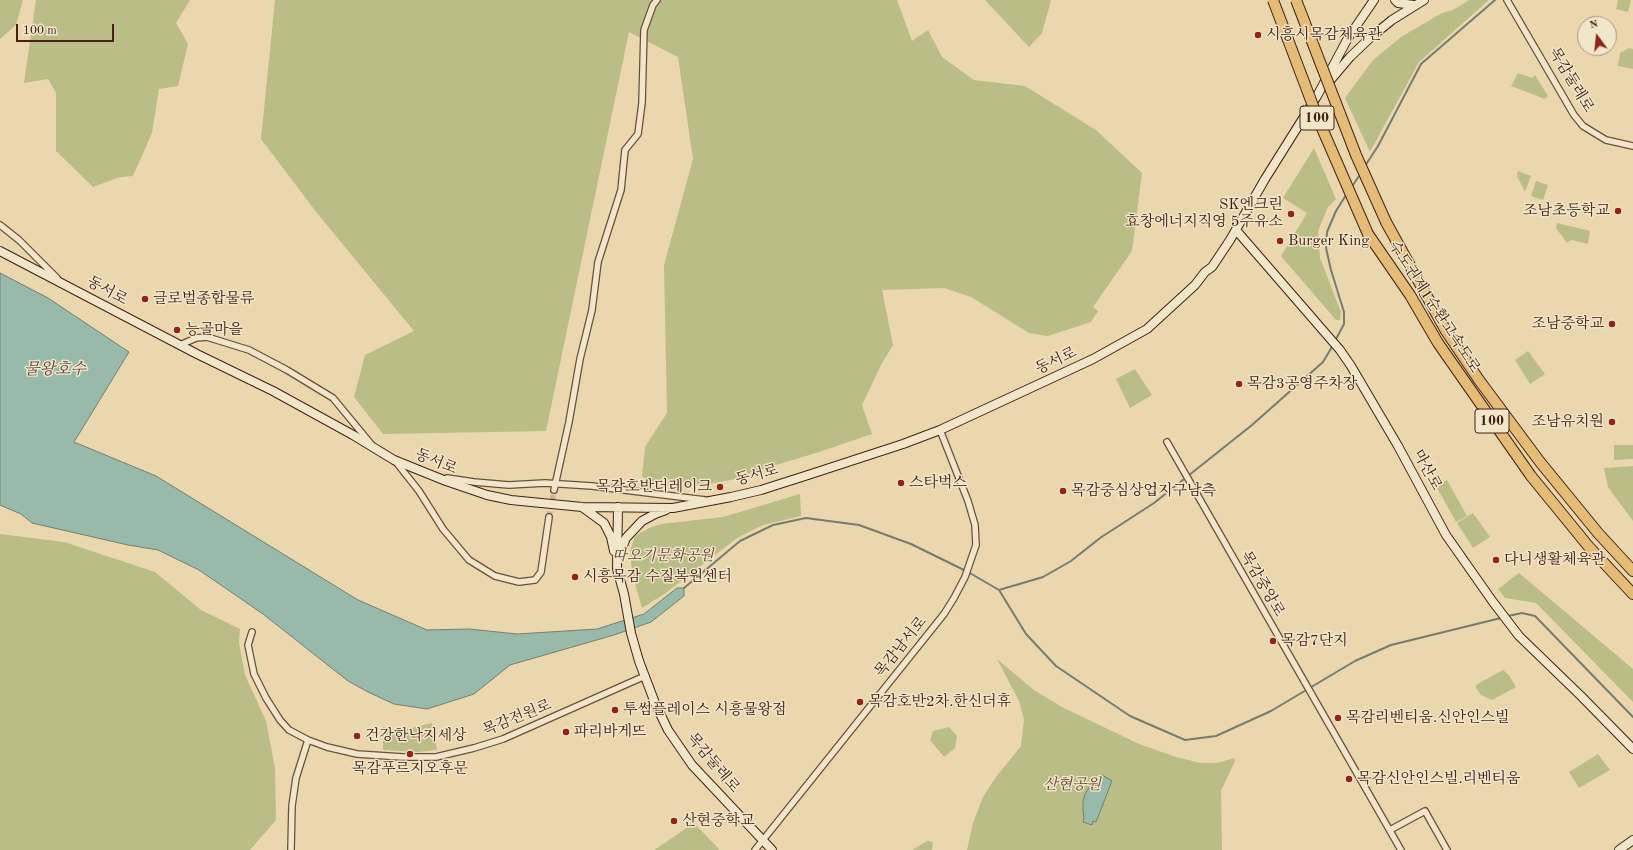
<!DOCTYPE html>
<meta charset="utf-8">
<style>
body{margin:0}
#map{position:relative;width:1633px;height:850px;overflow:hidden;background:#ead7ad;font-family:"Old Standard TT",serif}
canvas{display:block}
.north{position:absolute;left:1577px;top:16px;width:40px;height:40px;box-sizing:border-box;background:#f1e5ca;border:1px solid #ab9782;border-radius:50%;rotate:345deg;font-size:11px;font-weight:700;line-height:16px;text-align:center;color:#432115}
.north::after{content:'';display:block;margin:auto;width:14px;height:18px;background:#8f2418;clip-path:polygon(50% 0,100% 100%,50% 72%,0 100%)}
.scale{position:absolute;left:16px;top:24px;width:98px;height:18px;box-sizing:border-box;border:2px solid #432115;border-top:0;padding-left:5px;font-size:12px;line-height:14px;white-space:nowrap;color:#432115;-webkit-text-stroke:3px #f1e5ca;paint-order:stroke}
</style>
<div id="map">
<canvas width="1633" height="850"></canvas>
<div class="north">N</div>
<div class="scale">100 m</div>
</div>
<script>
const g = document.querySelector('canvas').getContext('2d');
g.lineJoin = 'round';
function paint(path, color) {
  g.fillStyle = color;
  g.fill(path, 'evenodd');
}
function shape(rows) {
  const path = new Path2D();
  for (const r of rows) {
    path.moveTo(r[0], r[1]);
    for (let i = 2; i < r.length; i += 2) path.lineTo(r[i], r[i + 1]);
  }
  return path;
}
function stroke(path, color, width, dash) {
  g.strokeStyle = color;
  g.lineWidth = width;
  g.lineCap = dash ? 'butt' : 'round';
  g.setLineDash(dash || []);
  g.stroke(path);
}
function label(font, color, halo, rows, align = 'center') {
  g.font = font + ' "Old Standard TT","Noto Serif KR",serif';
  g.lineWidth = 3;
  g.setLineDash([]);
  g.textBaseline = 'middle';
  g.strokeStyle = halo;
  g.fillStyle = color;
  for (const [text, x, y, turn = 0] of rows) {
    g.save();
    g.translate(x, y);
    g.rotate((+turn || 0) * Math.PI / 180);
    g.textAlign = isNaN(turn) ? turn : align;
    if (halo) g.strokeText(text, 0, 0);
    g.fillText(text, 0, 0);
    g.restore();
  }
}
const green = shape([
 [0,0,23,0,16,25,0,39],
 [36,0,190,0,176,23,188,44,178,86,159,89,152,133,133,176,120,177,93,187,56,151,56,93,48,79,24,83],
 [275,0,897,0,912,41,928,30,942,57,974,80,1025,86,1096,130,1142,173,1132,251,1093,307,1098,311,1091,322,1048,336,1029,333,971,297,944,288,882,290,893,345,881,365,862,405,872,434,816,453,752,472,740,478,710,484,685,487,651,485,642,476,645,447,667,413,664,265,693,159,678,57,629,32,546,431,383,434,354,397,365,355,414,331,317,213,261,139],
 [985,0,1051,0,1042,33,1029,47],
 [1469,0,1489,0,1419,62,1370,152,1345,98,1373,60,1401,37,1442,13,1453,10],
 [1618,0,1631,0,1628,12,1616,9],
 [1629,48,1633,49,1633,69,1618,66,1620,53],
 [1518,73,1532,78,1535,75,1548,96,1545,99,1511,86],
 [1314,148,1336,199,1328,207,1318,231,1320,258,1341,312,1340,320,1336,320,1281,256,1307,213,1283,198],
 [1518,171,1531,176,1525,192,1517,176],
 [1536,181,1548,185,1543,200,1531,196],
 [1557,223,1590,231,1588,244,1571,240,1567,243,1556,228],
 [1528,351,1545,374,1530,384,1515,360],
 [1135,369,1152,395,1130,408,1116,379],
 [1614,445,1633,445,1633,459,1614,460],
 [1633,466,1633,521,1608,487,1604,468],
 [1447,480,1467,516,1456,522,1436,486],
 [800,494,801,516,763,525,737,538,667,592,642,608,632,573,630,551,635,536,649,528,661,524,723,517],
 [1473,513,1490,537,1473,548,1457,523],
 [0,534,64,542,155,572,201,610,240,629,239,643,245,675,266,721,275,768,276,820,250,850,0,850],
 [1519,573,1633,669,1633,702,1536,603,1505,598,1498,589],
 [997,659,1034,690,1062,707,1139,744,1176,757,1201,763,1217,763,1234,758,1235,761,1221,791,1222,850,967,850,973,823,983,797,996,777,1021,746,1024,720,1019,701],
 [1503,670,1509,675,1516,687,1492,700,1481,695,1476,688,1476,685],
 [432,723,437,750,419,752,383,750,383,727,397,730,412,728],
 [949,727,957,736,955,748,944,757,930,740,933,731],
 [1598,754,1610,770,1579,788,1569,772],
 [694,823,719,849,718,850,654,850],
 [927,841,933,842,932,850,912,850]
]);
const water = shape([
 [0,273,48,298,129,352,74,442,156,476,358,600,427,630,469,629,517,634,597,629,644,614,677,588,684,588,684,596,651,622,614,635,510,665,474,694,427,709,394,704,368,692,348,681,263,614,199,570,158,550,128,545,32,523,21,514,0,505,0,273],
 [1102,775,1112,781,1096,822,1093,821,1092,825,1083,822,1084,818,1083,811,1083,801,1085,794,1091,784,1102,775]
]);
const stream = shape([
 [1365,166,1378,146,1421,64,1495,0],
 [1351,188,1361,173],
 [1335,341,1344,324,1344,312,1331,270,1326,248,1327,232,1336,211,1346,195],
 [684,588,740,541,773,525,806,518,859,525,911,544,968,572,999,590,1043,577,1071,561,1100,538,1154,503,1252,425,1323,362,1333,345],
 [999,590,1026,634,1056,666,1130,716,1185,740,1216,736,1271,711,1355,661,1391,645,1501,618],
 [1508,616,1522,613,1535,616,1633,717]
]);
const streetTunnel = shape([
 [549,517,554,490]
]);
const street = shape([
 [1507,0,1574,115,1583,126,1606,140,1633,146],
 [0,225,19,240,57,278],
 [180,345,196,338,207,337,249,350,287,370,333,398,371,444],
 [1167,442,1401,850],
 [396,462,419,491,443,529,469,560,495,576,519,582,535,580,541,572,549,517],
 [447,478,474,482,509,485,545,483,592,486,705,500],
 [554,490,569,422,580,359,592,310,598,262,621,190,625,150,638,134,642,103,644,30,653,5,657,0],
 [252,632,248,645,254,674,266,698,280,720,289,730,308,740,327,747,357,754,403,757,436,757,474,748,503,739,645,676],
 [1390,830,1425,811,1447,850],
 [291,850,292,806,296,778,308,740],
 [755,850,944,614,954,598,965,577,976,545,975,525,968,501,940,430]
]);
const secondary = shape([
 [1395,0,1398,3,1414,5],
 [1328,83,1350,57,1371,37,1392,20,1424,0],
 [1236,230,1340,350,1351,366,1398,446,1446,535,1493,602,1519,636,1581,696,1633,749],
 [0,251,197,354,273,391,353,435,394,460,446,481,487,495,511,500,582,507,673,508,731,497,761,490,808,475,903,444,940,430,1093,359,1147,329,1195,285,1205,272,1212,267,1230,240,1265,179,1317,96,1348,38,1374,0],
 [582,507,604,523,611,537,614,551],
 [618,507,617,569,624,594,631,633,639,661,655,703,668,730,692,765,772,850],
 [620,553,626,538,642,521,655,514,666,510],
 [1619,850,1633,840]
]);
const highway = shape([
 [1386,222,1446,331,1479,380,1540,462,1598,533,1633,571],
 [1368,234,1410,295,1438,343,1531,476,1589,547,1633,594]
]);
const highwayBridge = shape([
 [1273,0,1318,119,1368,234],
 [1296,0,1356,155,1386,222]
]);
const markers = [
 [1258,35,4,"#8f2418"],
 [1618,211,4,"#8f2418"],
 [1291,214,4,"#8f2418"],
 [1280,241,4,"#8f2418"],
 [145,299,4,"#8f2418"],
 [1612,324,4,"#8f2418"],
 [177,330,4,"#8f2418"],
 [1239,384,4,"#8f2418"],
 [1612,422,4,"#8f2418"],
 [901,483,4,"#8f2418"],
 [720,487,4,"#8f2418"],
 [1063,491,4,"#8f2418"],
 [1496,560,4,"#8f2418"],
 [575,577,4,"#8f2418"],
 [1273,641,4,"#8f2418"],
 [860,702,4,"#8f2418"],
 [615,710,4,"#8f2418"],
 [1338,718,4,"#8f2418"],
 [566,732,4,"#8f2418"],
 [357,736,4,"#8f2418"],
 [410,754,4,"#8f2418"],
 [1349,779,4,"#8f2418"],
 [674,821,4,"#8f2418"]
];
const shields = [
 [1317,118,34],
 [1492,421,34]
];
const shieldNames = [
 ["100",1317,118],
 ["100",1492,421]
];
const poiNames = [
 ["시흥시목감체육관",1266,35],
 ["SK엔크린",1283,205,"right"],
 ["효창에너지직영 5주유소",1283,222,"right"],
 ["조남초등학교",1610,211,"right"],
 ["Burger King",1288,241],
 ["글로벌종합물류",153,299],
 ["조남중학교",1604,324,"right"],
 ["능골마을",185,330],
 ["목감3공영주차장",1247,384],
 ["조남유치원",1604,422,"right"],
 ["스타벅스",909,483],
 ["목감호반더레이크",712,487,"right"],
 ["목감중심상업지구남측",1071,491],
 ["다니생활체육관",1504,560],
 ["시흥목감 수질복원센터",583,577],
 ["목감7단지",1281,641],
 ["목감호반2차.한신더휴",868,702],
 ["투썸플레이스 시흥물왕점",623,710],
 ["목감리벤티움.신안인스빌",1346,718],
 ["파리바게뜨",574,732],
 ["건강한낙지세상",365,736],
 ["목감푸르지오후문",410,769,"center"],
 ["목감신안인스빌.리벤티움",1357,779],
 ["산현중학교",682,821]
];
const streetNames = [
 ["목감둘레로",1571,80,59],
 ["동서로",107,291,28],
 ["수도권제1순환고속도로",1434,307,57],
 ["동서로",1056,361,-25],
 ["동서로",436,462,22],
 ["마산로",1427,470,62],
 ["동서로",757,475,-15],
 ["목감중앙로",1262,584,60],
 ["목감남서로",901,647,-51],
 ["목감전원로",517,718,-22],
 ["목감둘레로",713,763,50]
];
const parkNames = [
 ["따오기문화공원",663,556],
 ["산현공원",1072,785]
];
const waterNames = [
 ["물왕호수",55,370]
];
paint(green, '#bbbd86');
paint(water, '#98baab');
stroke(water, '#767d6f', 1);
stroke(stream, '#767d6f', 2);
stroke(streetTunnel, '#c9b38f', 5.5, [5.5, 3]);
stroke(street, '#6d4e3b', 8);
stroke(secondary, '#432115', 10);
stroke(highway, '#432115', 12);
stroke(street, '#f1e5ca', 5.5);
stroke(secondary, '#f1e5ca', 8);
stroke(highway, '#e5bc76', 10);
stroke(highwayBridge, '#432115', 12, []);
stroke(highwayBridge, '#e5bc76', 10);
for (const [x, y, r, color] of markers) {
  const dot = new Path2D();
  dot.arc(x, y, r, 0, 2 * Math.PI);
  g.fillStyle = color;
  g.fill(dot);
  stroke(dot, '#f1e5ca', 1.5);
}
for (const [x, y, w] of shields) {
  const box = new Path2D();
  box.roundRect(x - w / 2, y - 12, w, 24, 3);
  g.fillStyle = '#f1e5ca';
  g.fill(box);
  stroke(box, '#432115', 1);
}
label('bold 14px', '#432115', null, shieldNames);
label('15px', '#432115', '#f1e5ca', poiNames, 'left');
label('15px', '#432115', '#f1e5ca', streetNames);
label('italic 15px', '#614831', '#f1e5ca', parkNames);
label('italic 16px', '#58473a', '#f1e5ca', waterNames);
</script>
